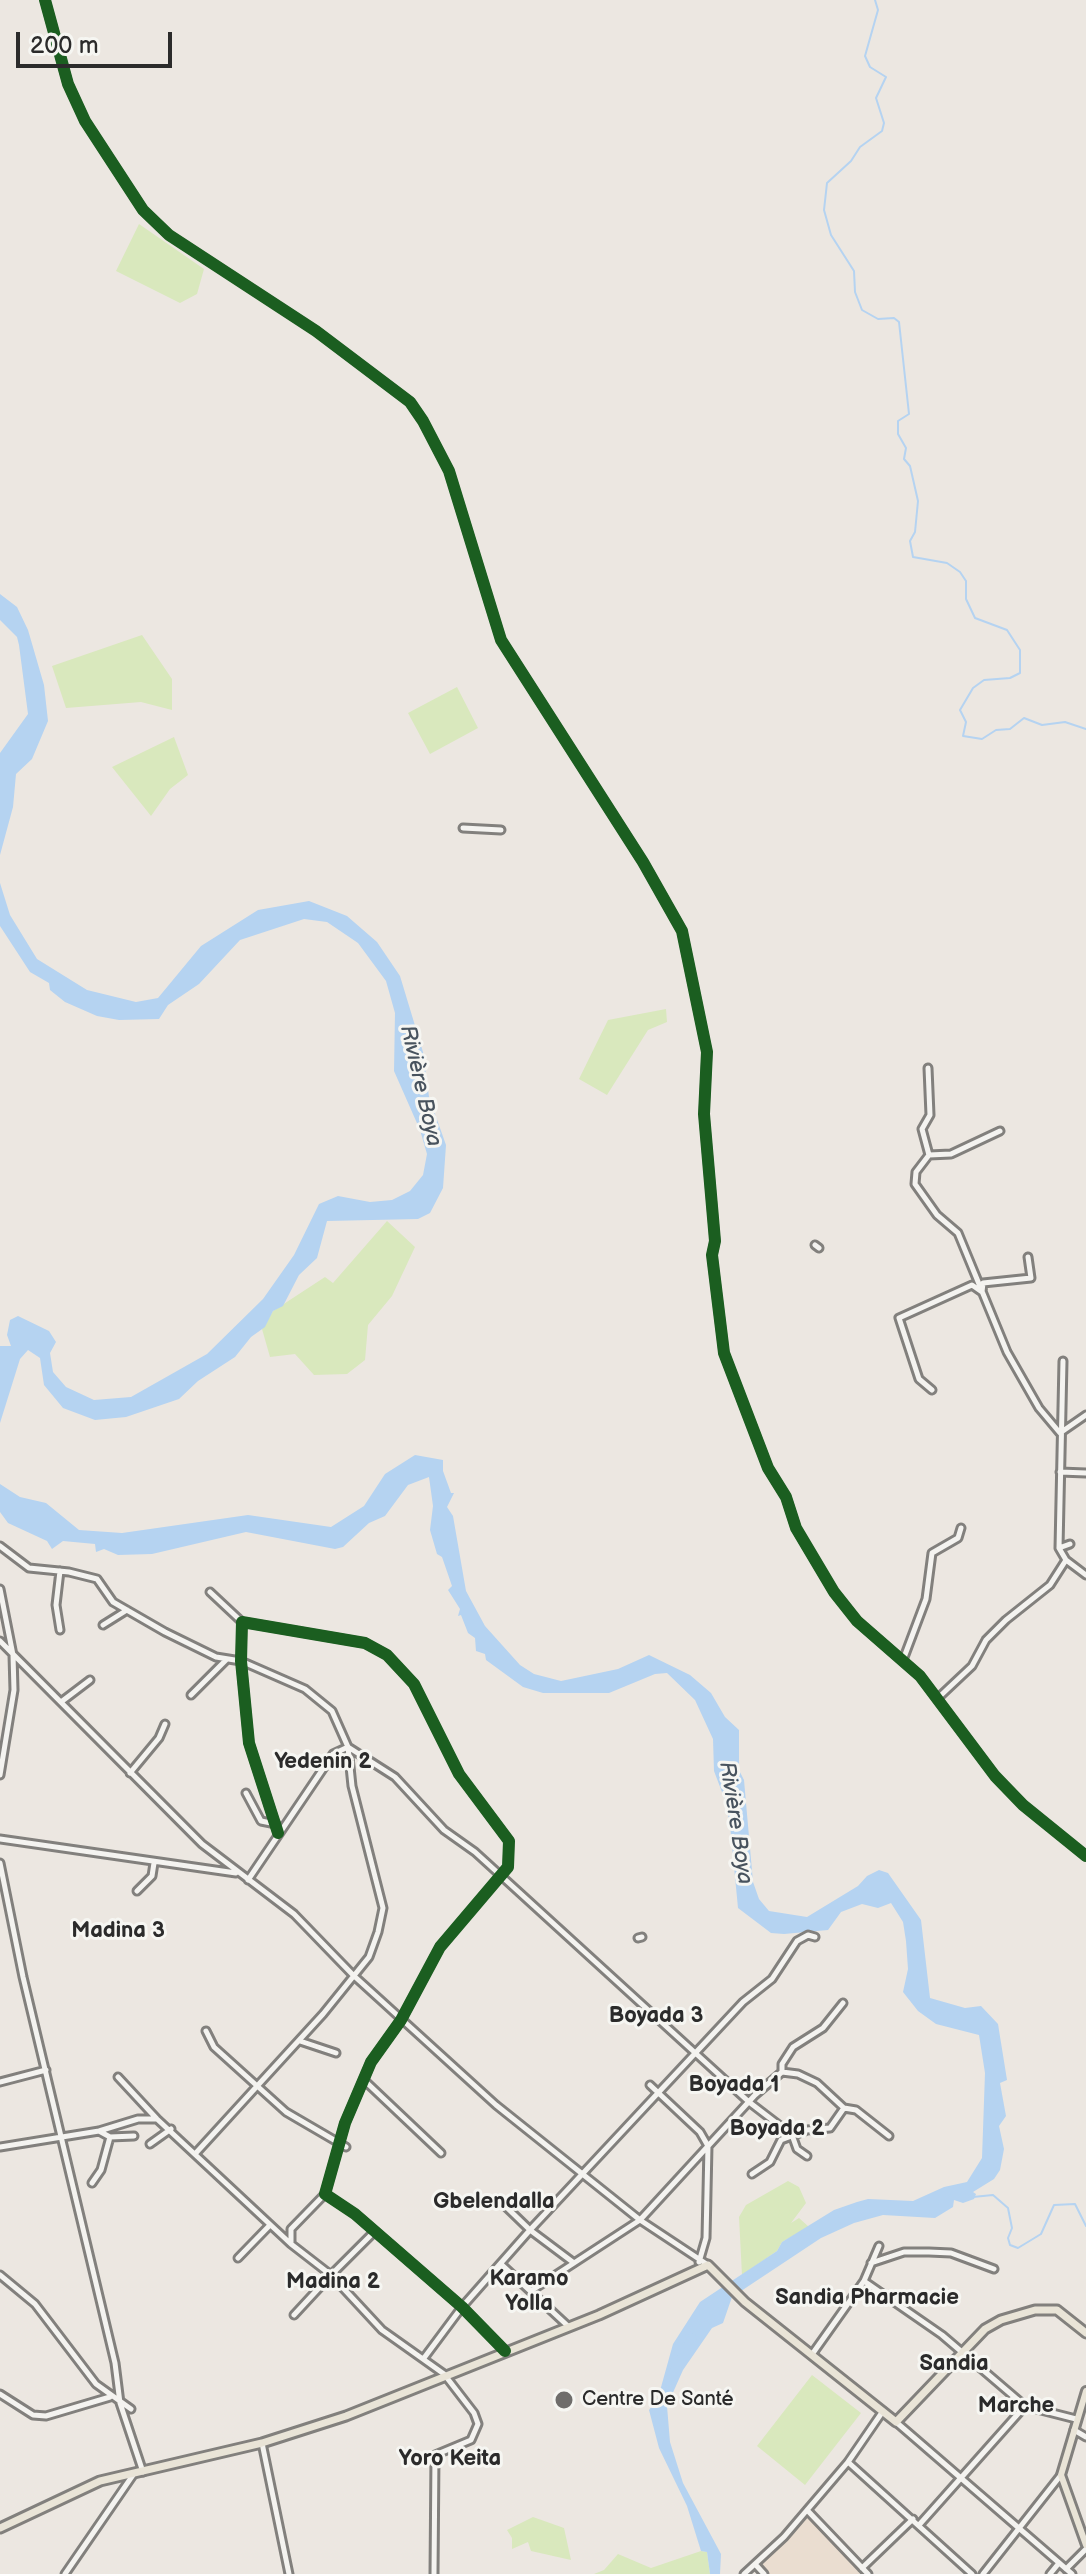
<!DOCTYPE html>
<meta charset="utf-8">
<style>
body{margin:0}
#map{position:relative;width:1086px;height:2574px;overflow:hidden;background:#ece7e1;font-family:"Balsamiq Sans",sans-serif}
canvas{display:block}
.scale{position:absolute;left:16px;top:32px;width:156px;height:36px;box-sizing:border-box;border:4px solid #2b2b2b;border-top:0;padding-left:10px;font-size:24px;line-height:28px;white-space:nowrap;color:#2b2b2b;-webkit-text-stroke:6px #f6f6f2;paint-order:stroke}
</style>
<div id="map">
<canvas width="1086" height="2574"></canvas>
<div class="scale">200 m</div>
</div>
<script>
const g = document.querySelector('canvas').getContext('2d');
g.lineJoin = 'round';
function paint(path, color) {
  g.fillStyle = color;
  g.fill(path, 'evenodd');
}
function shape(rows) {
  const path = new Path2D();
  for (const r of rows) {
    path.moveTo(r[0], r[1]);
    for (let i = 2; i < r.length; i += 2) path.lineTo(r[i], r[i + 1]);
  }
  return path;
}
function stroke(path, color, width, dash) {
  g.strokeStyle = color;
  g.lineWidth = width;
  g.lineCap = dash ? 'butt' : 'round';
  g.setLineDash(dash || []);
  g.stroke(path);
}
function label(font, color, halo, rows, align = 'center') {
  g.font = font + ' "Balsamiq Sans",sans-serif';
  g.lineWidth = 6;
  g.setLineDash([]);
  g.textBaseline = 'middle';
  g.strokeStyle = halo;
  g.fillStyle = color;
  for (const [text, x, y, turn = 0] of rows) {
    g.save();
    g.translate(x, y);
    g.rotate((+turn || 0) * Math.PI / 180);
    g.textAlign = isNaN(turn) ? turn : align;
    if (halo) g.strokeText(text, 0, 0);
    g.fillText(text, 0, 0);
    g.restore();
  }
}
const built = shape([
 [810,2513,866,2574,769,2574,758,2562]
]);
const green = shape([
 [139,224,204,269,197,294,180,303,116,271],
 [142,635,172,679,172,710,141,702,66,708,52,666],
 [457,687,478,728,430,754,408,713],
 [174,737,188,775,170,789,151,816,112,767],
 [666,1009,667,1022,648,1030,607,1095,579,1079,608,1020],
 [387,1221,415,1247,392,1296,368,1325,365,1360,347,1374,314,1375,295,1354,270,1357,262,1329,273,1311,325,1277,333,1283],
 [788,2181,799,2187,806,2203,791,2223,799,2218,809,2227,782,2242,777,2251,742,2275,739,2217,746,2205],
 [812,2375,861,2413,805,2485,757,2446],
 [533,2517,564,2528,571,2560,531,2551,528,2542,512,2549,512,2538,507,2530],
 [701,2551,707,2552,710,2574,594,2574,604,2570,618,2554,651,2568]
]);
const water = shape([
 [0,594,17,607,28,630,44,685,48,721,32,759,16,774,13,807,0,855,0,753,28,714,19,645,17,637,0,620],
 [0,883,10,915,37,959,87,990,136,1002,158,998,201,946,258,910,309,901,347,916,377,942,400,976,423,1052,429,1097,446,1145,443,1188,430,1213,418,1219,327,1221,317,1258,299,1275,283,1306,273,1311,265,1327,251,1337,235,1357,198,1381,179,1399,126,1417,95,1420,63,1408,44,1385,40,1358,28,1350,20,1359,0,1423,0,1346,11,1346,7,1335,10,1320,18,1316,49,1331,56,1342,50,1353,53,1372,66,1387,94,1400,131,1397,207,1354,263,1299,294,1255,319,1204,338,1196,370,1202,392,1200,410,1191,423,1175,427,1154,420,1130,394,1071,395,1013,386,981,358,943,327,922,304,919,240,940,199,984,168,1005,159,1019,119,1020,97,1016,65,1002,50,990,49,983,30,972,0,926],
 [415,1455,443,1460,443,1471,451,1493,454,1493,447,1507,453,1516,466,1591,485,1626,520,1665,534,1674,561,1681,618,1669,649,1655,690,1675,711,1693,725,1717,739,1730,739,1770,744,1780,753,1882,759,1899,769,1911,807,1917,858,1886,867,1876,879,1870,888,1873,921,1920,930,1998,965,2008,981,2006,998,2024,1007,2080,1000,2083,1006,2116,999,2126,1004,2149,1000,2170,994,2179,973,2192,976,2194,974,2199,963,2203,954,2200,953,2207,935,2218,883,2215,854,2223,821,2238,732,2297,723,2323,712,2328,683,2370,667,2406,670,2442,683,2483,721,2554,720,2574,710,2574,707,2552,701,2551,687,2506,659,2448,649,2410,658,2398,673,2344,700,2302,777,2251,782,2242,834,2210,857,2202,868,2199,913,2201,944,2187,967,2182,982,2158,985,2073,979,2035,936,2024,918,2011,903,1992,908,1969,906,1941,903,1922,891,1903,878,1908,862,1904,841,1912,828,1930,784,1934,771,1933,738,1908,730,1825,725,1800,714,1771,713,1739,695,1700,667,1673,655,1674,609,1693,543,1693,523,1687,486,1660,485,1654,476,1651,475,1638,468,1633,461,1615,458,1616,460,1609,448,1590,452,1586,442,1557,437,1554,430,1530,433,1506,429,1477,408,1485,385,1516,369,1523,343,1547,335,1549,246,1532,152,1554,118,1555,104,1549,96,1552,95,1544,63,1541,52,1549,47,1541,8,1523,0,1512,0,1484,20,1497,46,1503,79,1530,122,1533,248,1515,331,1527,364,1506,385,1474]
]);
const stream = shape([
 [875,0,878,10,865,56,870,67,886,77,876,98,884,123,882,131,860,147,851,161,827,183,824,210,831,235,854,271,855,292,862,310,878,319,894,318,899,322,909,414,898,421,898,434,906,448,904,459,910,466,918,501,915,532,910,541,913,557,947,563,960,572,966,581,966,599,975,618,1007,630,1020,650,1020,673,1010,678,984,680,973,688,960,710,966,722,963,736,982,739,996,730,1010,729,1024,718,1042,725,1065,722,1086,729],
 [973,2197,993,2195,1008,2208,1012,2228,1008,2238,1010,2245,1018,2248,1041,2234,1054,2205,1075,2204,1086,2226]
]);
const river = shape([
 [671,2377,692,2338]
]);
const minor = shape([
 [45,0,68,84,85,121,143,210,169,235,316,331,410,402,423,421,449,471,501,640,643,862,682,931,707,1052,704,1114,715,1241,712,1255,724,1353,768,1468,786,1497,796,1528,834,1592,857,1621,920,1676,995,1776,1023,1805,1086,1856],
 [463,828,501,830],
 [928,1068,930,1115,922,1129,929,1155],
 [1000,1131,951,1154,929,1155,916,1172,915,1184,937,1215,958,1233,1007,1352,1039,1408,1060,1433,1086,1415],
 [815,1245,819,1248],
 [1063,1361,1059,1548,1066,1560,1086,1575],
 [932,1390,919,1379,899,1318,972,1285,982,1292,983,1283,1031,1278,1028,1257],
 [1060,1472,1086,1473],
 [0,1546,29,1568,69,1572,97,1579,113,1602,165,1632,216,1657,241,1661,305,1689,332,1711,348,1747,352,1786,383,1908,378,1932,369,1957,323,2014,195,2154],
 [1059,1548,1070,1544],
 [0,1589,13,1655,14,1690,0,1775],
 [210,1592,242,1622],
 [103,1625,127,1610],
 [60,1630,56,1605,60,1571],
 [0,1641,202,1844,294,1914,353,1975,496,2105,640,2220,708,2265],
 [903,1660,926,1599,932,1553,958,1538,961,1528],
 [191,1695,227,1659],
 [938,1698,972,1666,986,1640,1006,1620,1050,1585,1066,1560],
 [61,1702,90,1680],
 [130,1773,159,1738,165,1724],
 [246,1793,261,1821,276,1824],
 [278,1833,249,1743,241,1661,242,1622,365,1643,387,1655,414,1684,459,1774,509,1841,508,1867,440,1947,401,2020,371,2062,345,2123,325,2194,355,2214,462,2307,505,2351],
 [0,1839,236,1873],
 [0,1863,23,1977,115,2363,120,2403,143,2472],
 [248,1880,333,1754,348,1747,395,1777,444,1830,475,1852,749,2102,792,2135,797,2149,807,2156],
 [137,1891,152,1876,154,1863],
 [638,1938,642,1937],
 [206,2031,214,2047,286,2112,346,2147],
 [300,2041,336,2053],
 [782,2072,798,2074,817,2083,844,2108],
 [118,2077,157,2119,291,2244],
 [365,2081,441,2153],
 [0,2082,46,2070],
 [650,2085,700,2132,708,2146,706,2238,699,2262],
 [110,2137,134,2136],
 [150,2144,171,2129],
 [0,2147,99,2131,138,2119,156,2119],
 [752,2174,770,2162,781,2140,807,2130,830,2128,844,2108,856,2110,889,2136],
 [92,2183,101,2170,110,2137,99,2131],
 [498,2199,530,2230,574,2263],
 [374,2232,331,2275,382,2330,444,2374,474,2413,478,2424,471,2440,435,2455,434,2574],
 [238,2258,270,2225],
 [871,2263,904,2252,929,2252,951,2253,994,2269],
 [501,2264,569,2327],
 [0,2275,35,2304,96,2384,131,2409],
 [864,2281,942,2335,1025,2406,1076,2419],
 [531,2291,640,2220,755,2095,782,2072,782,2064,793,2047,823,2028,843,2003],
 [294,2315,331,2275,291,2244,291,2229,325,2194],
 [813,2353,864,2281,879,2246],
 [424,2358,462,2307,530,2230,743,2002,772,1979,797,1941,808,1935,815,1937],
 [0,2394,33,2415,46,2416,110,2397],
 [896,2422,1072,2574],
 [1074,2430,1086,2437],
 [262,2443,289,2574],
 [848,2462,972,2574],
 [807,2510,868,2574],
 [919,2525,1025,2406],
 [755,2564,764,2574],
 [862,2568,913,2519],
 [1066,2569,1086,2549],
 [65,2574,133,2475],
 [744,2574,784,2537,848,2462,883,2411],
 [983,2574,1061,2475],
 [1050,2574,1059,2563]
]);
const major = shape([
 [1086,2391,1061,2475,1086,2545]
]);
const highway = shape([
 [0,2528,100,2481,262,2443,346,2416,599,2315,708,2265,745,2302,896,2422,985,2329,1001,2320,1035,2310,1057,2310,1086,2333]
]);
const cycleway = shape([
 [45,0,68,84,85,121,143,210,169,235,316,331,410,402,423,421,449,471,501,640,643,862,682,931,707,1052,704,1114,715,1241,712,1255,724,1353,768,1468,786,1497,796,1528,834,1592,857,1621,920,1676,995,1776,1023,1805,1086,1856],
 [278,1833,249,1743,241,1661,242,1622,365,1643,387,1655,414,1684,459,1774,509,1841,508,1867,440,1947,401,2020,371,2062,345,2123,325,2194,355,2214,462,2307,505,2351]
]);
const markers = [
 [564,2400,10,"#6f6d6b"]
];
const poiNames = [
 ["Centre De Santé",582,2400]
];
const waterNames = [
 ["Rivière Boya",420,1086,77],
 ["Rivière Boya",735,1823,81]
];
const neighbourhoodNames = [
 ["Yedenin 2",323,1762],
 ["Madina 3",118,1931],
 ["Boyada 3",656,2016],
 ["Boyada 1",734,2085],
 ["Boyada 2",777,2129],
 ["Gbelendalla",494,2202],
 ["Karamo",529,2279],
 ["Yolla",529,2304],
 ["Madina 2",333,2282],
 ["Sandia Pharmacie",867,2298],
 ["Sandia",954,2364],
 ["Marche",1016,2406],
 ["Yoro Keita",450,2459]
];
paint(built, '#eaddd0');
paint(green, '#d9e8bd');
paint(water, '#b5d3f1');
stroke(stream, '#b5d3f1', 2);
stroke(river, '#b5d3f1', 9);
stroke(minor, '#82807d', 11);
stroke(major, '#82807d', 12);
stroke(highway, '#82807d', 13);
stroke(minor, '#f4f3f0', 5);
stroke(major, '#e9e4d7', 6);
stroke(highway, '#e9e4d7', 7);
stroke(cycleway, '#1b5e20', 12);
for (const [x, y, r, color] of markers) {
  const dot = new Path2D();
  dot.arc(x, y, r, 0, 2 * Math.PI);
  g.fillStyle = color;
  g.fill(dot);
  stroke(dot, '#f6f6f2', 3);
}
label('20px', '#2b2b2b', '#f6f6f2', poiNames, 'left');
label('italic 22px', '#48535e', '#f6f6f2', waterNames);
label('bold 22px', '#2b2b2b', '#f6f6f2', neighbourhoodNames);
</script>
